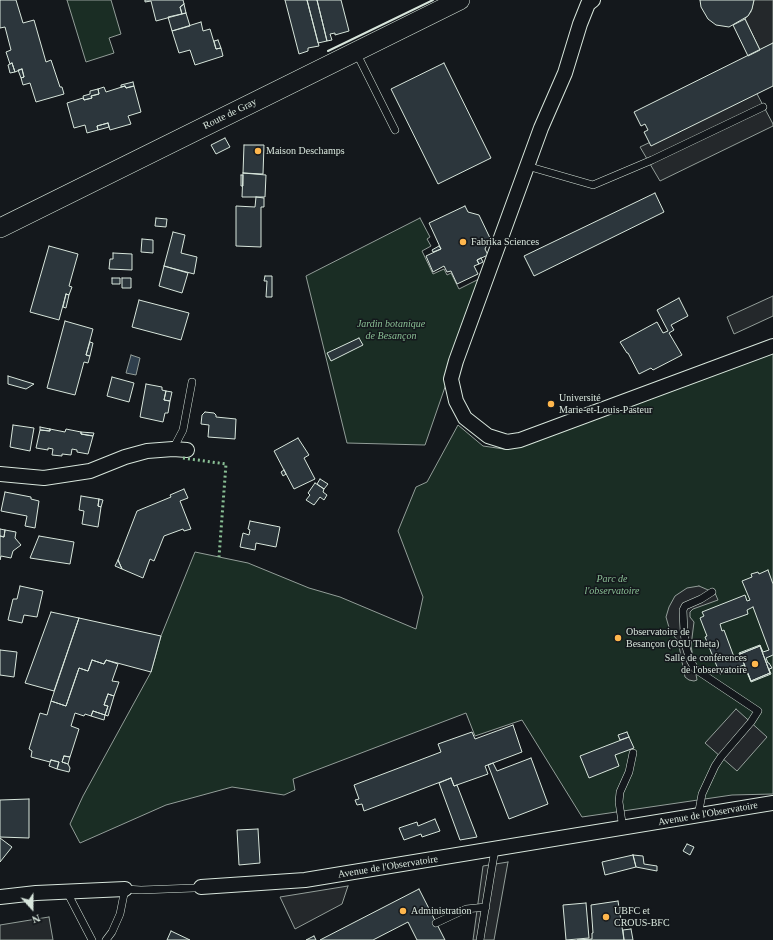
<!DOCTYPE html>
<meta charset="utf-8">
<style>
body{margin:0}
#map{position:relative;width:773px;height:940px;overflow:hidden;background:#14181c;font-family:Georgia,serif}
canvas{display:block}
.north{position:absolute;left:12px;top:888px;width:40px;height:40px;-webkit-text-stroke:3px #14181c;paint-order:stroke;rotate:159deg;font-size:11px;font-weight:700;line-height:16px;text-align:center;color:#d8e6dc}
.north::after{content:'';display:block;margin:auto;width:14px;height:18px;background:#d8e6dc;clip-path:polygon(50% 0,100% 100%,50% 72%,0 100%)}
</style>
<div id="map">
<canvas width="773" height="940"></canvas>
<div class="north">N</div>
</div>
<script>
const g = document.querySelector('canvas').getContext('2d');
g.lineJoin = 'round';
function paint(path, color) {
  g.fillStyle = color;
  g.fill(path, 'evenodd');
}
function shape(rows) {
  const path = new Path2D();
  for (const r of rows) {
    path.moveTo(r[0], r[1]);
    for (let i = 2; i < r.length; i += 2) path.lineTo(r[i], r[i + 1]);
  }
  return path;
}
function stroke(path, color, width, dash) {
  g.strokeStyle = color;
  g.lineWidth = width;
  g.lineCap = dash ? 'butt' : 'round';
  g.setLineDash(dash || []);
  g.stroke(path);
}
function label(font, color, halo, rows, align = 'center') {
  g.font = font + ' Georgia,serif';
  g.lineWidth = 3;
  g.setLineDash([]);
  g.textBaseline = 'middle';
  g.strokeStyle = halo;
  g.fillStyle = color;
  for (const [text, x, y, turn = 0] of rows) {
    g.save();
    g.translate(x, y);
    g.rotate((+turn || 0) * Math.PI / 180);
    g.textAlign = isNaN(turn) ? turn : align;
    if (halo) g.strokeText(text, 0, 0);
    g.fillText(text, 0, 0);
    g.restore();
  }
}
const green = shape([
 [67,0,111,0,121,34,109,38,114,53,86,62,67,0],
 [420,218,430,237,427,239,431,246,422,251,433,274,444,269,447,275,451,273,459,289,483,277,425,445,347,443,306,276,420,218],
 [773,348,773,794,732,795,582,817,522,720,475,736,466,713,293,779,295,790,284,795,232,787,166,805,80,843,70,824,83,796,151,672,161,636,195,552,248,563,309,588,340,597,416,629,423,597,398,531,416,487,427,482,458,425,483,446,504,449,524,445,773,348]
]);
const parking = shape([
 [754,0,773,0,773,43,760,50,745,19,751,12,754,0],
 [756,92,773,124,773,126,660,181,640,147,756,92],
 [773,296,773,316,734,334,727,317,773,296],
 [699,586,715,593,718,600,693,609,690,612,690,617,694,622,691,646,697,680,694,681,689,680,685,677,678,641,670,631,666,617,669,607,675,596,687,588,699,586],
 [736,709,767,737,737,771,705,743,736,709],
 [508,862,494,940,473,940,483,866,508,862],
 [348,886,342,904,295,929,280,897,348,886],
 [49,917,53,940,0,940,0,925,49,917]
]);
const water = shape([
 [131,355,140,358,136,375,126,373,131,355]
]);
const building = shape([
 [0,0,16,0,23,23,34,20,46,62,51,60,60,87,62,87,64,94,36,102,30,83,23,85,21,78,24,77,22,69,15,72,12,63,10,64,6,52,11,50,5,27,0,28,0,0],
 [145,0,183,0,184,4,180,7,182,14,156,21,151,1,145,2,145,0],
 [285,0,307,0,319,46,308,48,308,51,299,54,285,0],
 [307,0,317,0,327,41,318,43,307,0],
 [317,0,341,0,349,31,335,35,335,33,330,34,332,40,327,41,317,0],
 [700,0,754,0,752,9,748,16,729,27,716,25,708,19,701,7,700,0],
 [184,4,186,13,182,14,180,7,184,4],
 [186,13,190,26,172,31,168,17,186,13],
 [745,19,760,50,748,56,733,25,745,19],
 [201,22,203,31,210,29,216,49,221,48,223,56,195,65,190,50,179,53,172,31,201,22],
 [218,40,221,48,216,49,214,41,218,40],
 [773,43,773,86,651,146,644,132,648,130,645,124,641,126,634,112,773,43],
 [12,63,15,72,10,73,8,65,12,63],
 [444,63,491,158,438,184,391,89,444,63],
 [22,69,24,77,21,78,18,70,22,69],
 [133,82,134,86,126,88,125,86,121,87,121,85,133,82],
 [125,86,126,88,134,86,141,112,128,116,131,124,110,130,108,123,97,126,98,130,87,133,85,125,74,128,67,103,83,98,84,100,92,98,91,96,99,94,98,89,104,87,106,92,125,86],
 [98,89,99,94,91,96,92,98,84,100,83,96,90,94,90,91,98,89],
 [108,123,109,127,98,130,97,126,108,123],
 [225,138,230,147,216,154,211,145,225,138],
 [244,145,264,145,263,174,243,173,244,145],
 [243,173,266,175,265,197,242,197,243,173],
 [241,175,243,175,243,186,241,186,241,175],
 [655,193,664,212,534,276,524,256,655,193],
 [256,197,264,198,264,207,261,207,261,247,236,246,236,206,255,207,256,197],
 [465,206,468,212,479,215,490,238,485,249,488,255,477,260,479,264,474,266,478,274,457,284,451,271,447,272,444,266,433,272,426,256,441,249,429,223,465,206],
 [156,218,167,219,166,227,155,226,156,218],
 [173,232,185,235,181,253,197,257,194,274,164,266,173,232],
 [142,239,153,240,153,253,141,252,142,239],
 [49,246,78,254,69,286,72,287,69,295,66,294,59,320,30,312,49,246],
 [439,246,441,249,433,252,432,250,439,246],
 [113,253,132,254,132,270,109,269,110,259,113,259,113,253],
 [481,258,483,262,479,264,477,260,481,258],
 [164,266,188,273,182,293,159,286,164,266],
 [265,276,272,276,272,297,266,297,267,281,264,281,265,276],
 [112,278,120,278,120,284,112,284,112,278],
 [122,278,131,278,131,288,122,288,122,278],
 [66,294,69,295,66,308,63,307,66,294],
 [679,298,688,316,671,325,674,330,669,333,682,355,653,370,651,368,639,374,628,353,627,353,620,342,657,322,663,333,668,331,657,310,679,298],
 [139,300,189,313,181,340,132,327,139,300],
 [65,321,93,329,86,355,90,356,88,363,84,362,75,395,47,388,65,321],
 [359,338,363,345,331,361,327,353,359,338],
 [90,342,93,343,90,356,86,355,90,342],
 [8,376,34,384,26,389,8,384,8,376],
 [112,377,134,383,129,402,107,396,112,377],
 [146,384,162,387,162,390,166,391,164,400,170,401,168,413,165,413,163,422,140,417,146,384],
 [166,391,172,392,170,401,164,400,166,391],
 [205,412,214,413,216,415,216,417,236,419,235,439,208,437,209,425,201,424,202,415,205,412],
 [13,425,34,428,30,451,10,447,13,425],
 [40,427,50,429,50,431,40,430,40,427],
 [50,429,65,432,66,429,81,432,81,434,93,436,88,454,77,452,77,450,72,449,71,455,62,454,62,456,52,455,53,449,48,448,48,450,36,448,40,430,50,431,50,429],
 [81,432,94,433,93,436,81,434,81,432],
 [298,438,309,455,304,458,315,479,294,489,274,451,298,438],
 [284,470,286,474,283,476,281,472,284,470],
 [320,479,328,484,324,489,317,484,320,479],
 [315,483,324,489,323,492,327,495,324,500,320,497,314,505,306,500,310,495,308,493,315,483],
 [184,489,188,498,180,501,191,529,184,531,183,529,164,536,154,561,150,559,143,578,122,569,118,560,137,511,171,497,170,495,184,489],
 [5,492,31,497,31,499,39,501,35,528,25,526,27,516,1,511,5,492],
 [81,496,99,499,98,506,101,507,98,527,82,524,84,511,79,510,81,496],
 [99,499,103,500,101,507,98,506,99,499],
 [250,521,280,527,276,547,256,543,255,550,240,547,243,533,249,535,250,530,248,529,250,521],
 [0,529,5,530,4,537,0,536,0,529],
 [5,530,16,532,15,538,21,545,13,551,11,558,1,556,0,560,0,536,4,537,5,530],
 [39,536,74,542,70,564,30,558,39,536],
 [118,560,122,569,115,566,118,560],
 [768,570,773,584,773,655,766,658,768,663,769,663,772,668,769,669,771,674,751,682,744,665,720,674,705,637,707,636,700,618,704,616,702,612,745,595,747,601,750,600,742,581,752,577,751,574,758,572,759,574,768,570],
 [753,607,769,650,763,652,760,645,739,653,742,660,739,661,737,656,734,657,724,630,722,631,720,624,748,614,747,610,753,607],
 [760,646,770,673,751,681,740,654,760,646],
 [20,586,43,591,37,617,24,615,22,623,8,620,13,599,17,599,20,586],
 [51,612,79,618,54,691,25,683,51,612],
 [79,618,161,636,151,672,106,660,104,664,92,660,88,671,79,668,66,706,51,701,79,618],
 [760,646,770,673,751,681,740,654,760,646],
 [0,650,17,652,14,677,0,675,0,650],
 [92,660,104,664,106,660,118,664,112,681,119,682,114,696,108,694,104,705,108,706,105,715,93,711,91,716,85,714,84,716,75,713,71,726,79,729,70,757,64,756,62,762,68,764,70,768,69,772,57,769,59,762,51,760,50,762,31,757,32,751,29,749,40,713,47,715,51,701,66,706,79,668,88,671,92,660],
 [108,694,114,696,108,716,105,715,108,706,104,705,108,694],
 [93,711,105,715,104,720,91,716,93,711],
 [513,725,522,752,485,766,488,774,454,786,451,778,364,811,362,804,357,805,355,800,359,799,354,785,441,752,438,744,472,732,475,739,513,725],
 [627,732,629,737,620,740,618,735,627,732],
 [629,737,634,748,615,755,619,766,589,778,580,756,629,737],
 [64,756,70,757,68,764,62,762,64,756],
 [531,758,548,804,509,819,488,765,493,763,497,771,531,758],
 [51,760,59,762,57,769,49,766,51,760],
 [451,778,454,786,457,785,477,837,460,840,439,783,451,778],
 [29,799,29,838,0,837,0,800,29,799],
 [435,819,440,831,422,837,421,834,404,840,399,828,417,822,418,826,435,819],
 [258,829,260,863,239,865,237,830,258,829],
 [0,838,12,847,0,862,0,838],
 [687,844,694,847,690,855,683,851,687,844],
 [633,855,636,867,605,875,602,862,633,855],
 [633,855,643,856,644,864,657,866,657,871,636,867,633,855],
 [419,889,445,940,417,940,408,922,373,940,320,940,419,889],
 [618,901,624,940,577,940,592,939,592,933,593,933,591,905,618,901],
 [586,903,589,938,566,940,563,905,586,903],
 [631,929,633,940,624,940,623,930,631,929],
 [171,931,190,940,167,940,171,931],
 [314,936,316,940,306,940,314,936]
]);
const lane = shape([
 [356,52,395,130],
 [527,166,593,185,652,160,763,107],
 [173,449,183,430,192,382],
 [698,816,702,794,715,766,721,757,751,722,758,711,695,669,690,660,686,647,684,633,683,610,685,606,701,599,712,592],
 [623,829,619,802,620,792,629,772,633,753],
 [67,892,92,940],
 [436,923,466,909,486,907],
 [106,940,112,932,120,914,125,889,141,890,194,888,201,887],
 [480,940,495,849]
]);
const street = shape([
 [593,0,588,4,580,24,565,73,541,128,456,361,451,379,456,401,465,418,488,436,507,442,520,440,773,346],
 [0,474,44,478,90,471,125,457,147,451,173,449,187,450],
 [201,887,305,880,773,803],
 [0,897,36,893,125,889]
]);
const secondary = shape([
 [0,228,460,0]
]);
const hedge = shape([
 [183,458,226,464,219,557]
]);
const wall = shape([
 [328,51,433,0]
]);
const markers = [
 [258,151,4,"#ffb74d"],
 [463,242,4,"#ffb74d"],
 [551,404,4,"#ffb74d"],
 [618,638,4,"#ffb74d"],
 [755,664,4,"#ffb74d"],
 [403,911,4,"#ffb74d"],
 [606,917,4,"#ffb74d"]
];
const streetNames = [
 ["Route de Gray",230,114,-26],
 ["Avenue de l'Observatoire",708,814,-10],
 ["Avenue de l'Observatoire",388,867,-9]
];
const poiNames = [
 ["Maison Deschamps",266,151],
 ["Fabrika Sciences",471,242],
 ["Université",559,398],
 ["Marie-et-Louis-Pasteur",559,410],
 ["Observatoire de",626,632],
 ["Besançon (OSU Theta)",626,644],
 ["Salle de conférences",747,658,"right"],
 ["de l'observatoire",747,670,"right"],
 ["Administration",411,911],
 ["UBFC et",614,911],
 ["CROUS-BFC",614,923]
];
const parkNames = [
 ["Jardin botanique",391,324],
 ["de Besançon",391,336],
 ["Parc de",612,579],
 ["l'observatoire",612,591]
];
paint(green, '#1a2d24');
stroke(green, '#939e99', 1);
paint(parking, '#24282b');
stroke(parking, '#939e99', 1);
paint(water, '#2f3f4d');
stroke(water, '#939e99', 1);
paint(building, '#2c363c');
stroke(building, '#d8e6dc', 1);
stroke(lane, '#d8e6dc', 8);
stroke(street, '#d8e6dc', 16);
stroke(secondary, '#d8e6dc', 20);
stroke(lane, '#14181c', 7);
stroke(street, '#14181c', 14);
stroke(secondary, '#14181c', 19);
stroke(hedge, '#8ac095', 3, [2, 3]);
stroke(wall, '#d8e6dc', 2);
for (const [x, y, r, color] of markers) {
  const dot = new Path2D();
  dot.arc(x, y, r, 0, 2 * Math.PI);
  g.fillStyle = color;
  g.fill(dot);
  stroke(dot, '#14181c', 1.5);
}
label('10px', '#d8e6dc', '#14181c', streetNames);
label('10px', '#d8e6dc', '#14181c', poiNames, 'left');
label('italic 10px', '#8ac095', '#14181c', parkNames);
</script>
